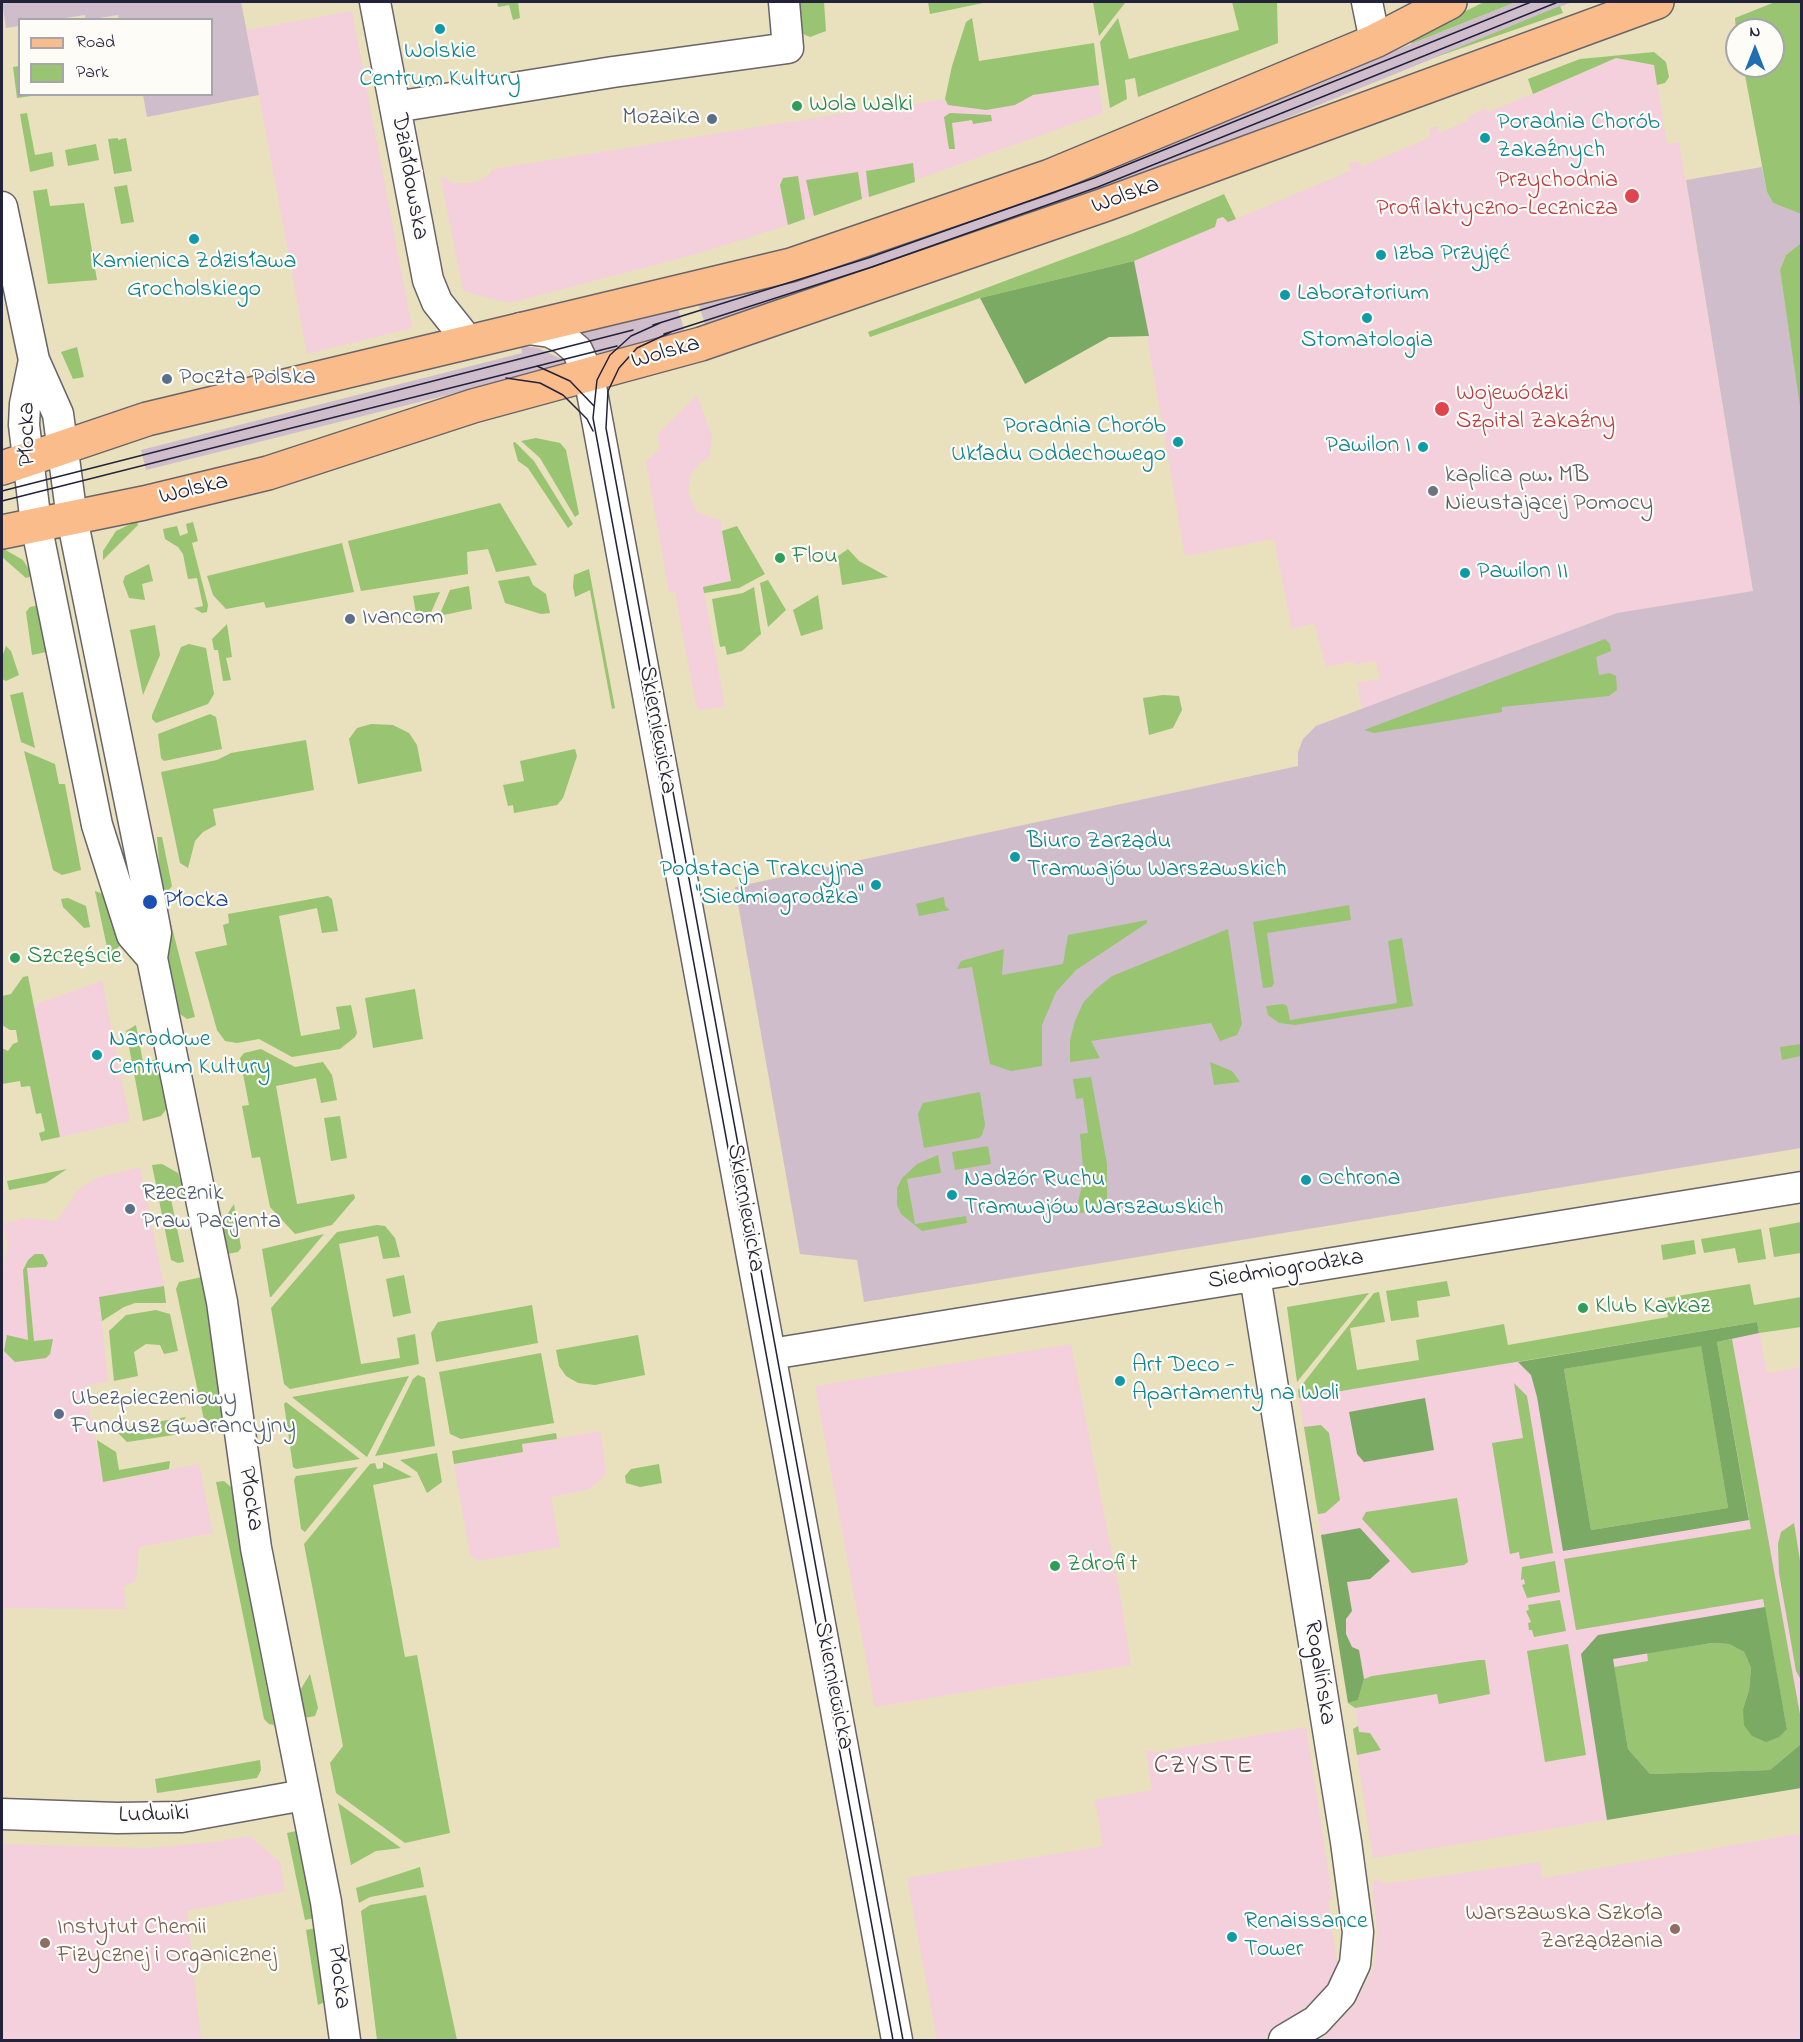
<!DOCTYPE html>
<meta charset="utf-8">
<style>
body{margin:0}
#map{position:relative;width:1803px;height:2042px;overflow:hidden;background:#e9e0bd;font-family:"Indie Flower",sans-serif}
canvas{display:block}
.frame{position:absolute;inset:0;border:3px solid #22223b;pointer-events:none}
.legend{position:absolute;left:18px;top:18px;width:195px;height:78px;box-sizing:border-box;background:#fdfcf7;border:2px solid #a5a5ac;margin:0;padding:8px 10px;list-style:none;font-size:18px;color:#22223b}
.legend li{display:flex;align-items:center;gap:12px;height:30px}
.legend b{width:30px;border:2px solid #a5a5ac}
.north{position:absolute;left:1725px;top:18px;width:60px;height:60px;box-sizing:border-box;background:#fdfcf7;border:2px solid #a5a5ac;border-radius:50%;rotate:0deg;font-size:16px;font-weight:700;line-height:24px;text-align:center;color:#22223b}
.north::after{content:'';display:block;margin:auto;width:21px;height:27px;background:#1f6fb2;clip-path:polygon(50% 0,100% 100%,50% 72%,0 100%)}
</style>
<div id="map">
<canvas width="1803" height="2042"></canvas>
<div class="frame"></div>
<ul class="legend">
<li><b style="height:8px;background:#fabc8b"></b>Road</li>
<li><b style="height:16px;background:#99c471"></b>Park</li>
</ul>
<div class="north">N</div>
</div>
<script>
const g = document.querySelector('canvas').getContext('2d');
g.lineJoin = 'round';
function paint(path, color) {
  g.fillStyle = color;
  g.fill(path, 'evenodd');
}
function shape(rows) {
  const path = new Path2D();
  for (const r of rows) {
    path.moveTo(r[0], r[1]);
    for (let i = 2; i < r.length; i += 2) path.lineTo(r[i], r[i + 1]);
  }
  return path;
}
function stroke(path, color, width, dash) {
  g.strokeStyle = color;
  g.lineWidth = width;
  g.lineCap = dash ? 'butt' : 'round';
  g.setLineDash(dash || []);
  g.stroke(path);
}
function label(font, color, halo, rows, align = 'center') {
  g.font = font + ' "Indie Flower",sans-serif';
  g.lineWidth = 4.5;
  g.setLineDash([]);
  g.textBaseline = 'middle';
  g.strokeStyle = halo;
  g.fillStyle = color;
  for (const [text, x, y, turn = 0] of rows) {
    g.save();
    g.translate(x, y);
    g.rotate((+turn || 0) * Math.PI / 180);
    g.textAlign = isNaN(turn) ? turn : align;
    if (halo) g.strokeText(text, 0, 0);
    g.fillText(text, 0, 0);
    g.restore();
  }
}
const built = shape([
 [352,11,412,328,307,354,247,30],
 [1616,58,1654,65,1667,144,1679,142,1753,591,1617,613,1362,709,1357,682,1380,679,1376,661,1354,665,1353,661,1326,667,1314,623,1292,629,1274,539,1185,556,1134,261,1215,227,1217,219,1223,217,1229,222,1350,171,1349,163,1356,161,1363,166,1429,138,1430,129,1437,126,1440,133,1469,120,1467,117,1486,108,1488,112,1533,94],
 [1099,85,1103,113,788,225,700,253,509,303,463,291,441,178,446,177,446,180,454,183,472,183,487,177,493,169,877,108,884,109,945,99,945,102,1015,105,1033,95],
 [697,395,712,437,709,458,701,462,690,475,688,492,695,509,702,515,720,520,731,581,703,587,725,706,701,710,697,708,694,695,675,592,669,592,646,461,660,449,657,435],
 [102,981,130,1121,60,1137,33,1005],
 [140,1167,164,1286,99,1298,108,1381,85,1386,93,1432,104,1482,199,1464,213,1533,139,1547,136,1581,124,1586,126,1609,2,1608,2,1272,8,1247,3,1224,25,1218,57,1221,78,1190,96,1178],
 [1757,1322,1767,1373,1801,1367,1801,1788,1373,1858,1353,1729,1358,1726,1357,1717,1355,1708,1348,1703,1299,1398],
 [1071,1344,1121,1601,1131,1665,875,1707,815,1386],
 [600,1431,606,1470,604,1476,589,1489,551,1497,560,1547,478,1561,470,1554,454,1464,523,1452,522,1444],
 [1306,1727,1333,1900,1328,1901,1338,1969,1323,1991,1280,2029,1258,2040,937,2040,907,1878,1103,1846,1095,1800,1152,1790,1146,1751,1157,1752],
 [1797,1834,1801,1837,1801,2040,1321,2040,1355,2005,1374,1967,1377,1932,1372,1885,1376,1878,1383,1884,1540,1862,1542,1878],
 [249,1836,280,1862,285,1891,187,1911,201,2040,2,2040,2,1844,146,1848,206,1843]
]);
const industrial = shape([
 [2,2,241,2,259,95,147,117,143,95,212,94,212,20,119,20,118,15,86,20,85,15,58,19,20,20,19,26,6,28],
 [1516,2,1572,2,1100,194,707,330,696,297,1133,156],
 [1762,167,1767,192,1773,203,1801,214,1801,243,1786,255,1780,270,1802,413,1801,1148,864,1302,857,1260,800,1254,735,887,1298,766,1298,752,1303,739,1316,726,1617,613,1753,591,1686,180],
 [676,302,686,336,607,360,579,336,565,330],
 [521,346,538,348,572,364,146,470,141,450,522,353]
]);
const green = shape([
 [497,2,518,2,520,18,513,20,509,5,498,7],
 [794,2,824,2,826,31,810,37,801,33],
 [928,2,988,2,930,14],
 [1093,2,1125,3,1099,36],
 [1232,2,1277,2,1278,43,1138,97,1135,78,1125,80,1127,99,1110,108,1100,42,1118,18,1129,59,1239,30],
 [1484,2,1516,2,1411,44,1412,39,1419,34],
 [1775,2,1801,2,1801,214,1773,203,1767,192,1745,75,1743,75,1741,66,1773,66,1773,30,1737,30,1737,42,1735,18],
 [1560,6,1563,13,1433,58],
 [972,18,979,61,1094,43,1099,85,1033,95,1015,105,986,110,948,105,945,99,952,66,966,22],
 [1654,52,1666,62,1669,77,1665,83,1657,85,1654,65,1616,58,1533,94,1528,79,1580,59],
 [19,66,20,94,38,95,17,98,13,67],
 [27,113,35,155,52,152,54,166,30,172,20,114],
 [950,113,991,115,992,121,973,124,972,120,952,123,955,149,949,149,944,117],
 [118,138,118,140,126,138,132,171,114,174,108,139],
 [96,144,99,160,68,166,65,150],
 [913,163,915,182,869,197,866,171],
 [858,172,862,199,814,216,806,180],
 [798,176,805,219,788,225,780,185,783,178],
 [127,185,134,222,121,224,114,187],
 [47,189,50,206,84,203,97,280,48,284,33,191],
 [1224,194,1236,219,1228,222,1223,217,1217,219,1215,227,1134,261,980,298,870,337,868,332,1131,234],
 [1801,243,1801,413,1780,270,1786,255],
 [77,347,84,377,73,379,61,352],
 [536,438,560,443,566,450,579,514,575,517,540,458,521,441],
 [515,442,534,461,573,524,568,528,528,468,518,461,513,443],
 [500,503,537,565,496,572,488,549,467,552,468,574,361,591,348,541],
 [137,521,138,525,103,560,103,551,116,531],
 [193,522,198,541,192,543,208,605,207,612,202,613,194,608,203,606,197,578,188,579,183,554,178,547,165,539,163,529,177,526,180,536,188,533,186,524],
 [737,526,765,574,739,588,704,593,703,587,731,581,722,531],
 [342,543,354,592,266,608,264,602,226,609,213,595,207,576],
 [2,548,23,560,33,576,26,578,2,557],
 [848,549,859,561,888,577,842,585,838,556],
 [149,564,153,581,142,584,145,600,129,598,123,582,125,576],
 [589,569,615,708,612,709,590,590,575,597,573,587,574,575],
 [529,576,533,585,546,594,550,613,541,614,505,603,498,581],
 [768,580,786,610,768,627,760,583],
 [469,586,472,609,439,616,450,590],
 [754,587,761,634,742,651,727,655,725,646,720,647,712,599,743,593],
 [440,592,429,617,417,619,413,596],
 [818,595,823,629,801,636,793,610],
 [39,605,55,684,53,684,46,652,32,655,26,612,30,607],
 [227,624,232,657,226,658,231,680,223,681,218,650,214,650,212,639],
 [155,625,160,655,143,695,130,630],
 [1605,639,1610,644,1611,651,1596,657,1599,675,1610,673,1616,676,1617,690,1609,696,1502,707,1502,712,1374,733,1364,730],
 [189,644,206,648,214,694,208,704,156,723,152,719,152,715,181,647],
 [6,646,11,651,19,675,6,681,2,679,2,657],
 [23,692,35,748,21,742,10,695],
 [1163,695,1179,696,1182,710,1173,728,1149,735,1143,698],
 [210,714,216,717,222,749,164,761,161,758,158,734],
 [371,724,393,725,409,733,417,745,422,771,358,784,349,739,357,728],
 [306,740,314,790,213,809,216,825,203,832,195,841,188,868,180,863,161,772,217,760,231,753],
 [575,749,577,756,563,798,557,805,514,813,513,805,508,806,503,785,524,781,520,761],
 [24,751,55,764,59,784,65,784,81,870,62,875,53,870],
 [157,837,162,837,172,886,168,891,161,887],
 [95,891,106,895,123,942,115,951,108,952],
 [328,896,332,899,338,931,322,933,317,908,279,916,301,1036,340,1029,336,1007,351,1005,357,1033,355,1037,340,1049,292,1057,259,1039,237,1043,225,1041,217,1030,195,952,227,945,223,925,229,923,228,914],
 [944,897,945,906,950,910,919,916,916,904],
 [68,898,86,906,90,927,84,928,63,907,61,899],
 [1349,905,1351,920,1267,933,1274,983,1272,987,1263,988,1253,922],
 [170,920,195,1017,187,1019,176,1011,167,964,166,926],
 [1147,920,1147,923,1076,970,1056,992,1042,1025,1042,1066,1011,1071,990,1064,972,967,957,969,961,961,1004,949,1002,975,1063,964,1068,935],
 [1228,929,1242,1024,1237,1035,1220,1041,1211,1023,1091,1041,1100,1058,1070,1062,1070,1040,1075,1021,1083,1003,1097,988,1112,976],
 [1402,938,1413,1006,1295,1025,1279,1023,1268,1015,1266,1006,1283,1004,1287,1006,1290,1020,1397,1003,1388,941],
 [28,976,60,1137,41,1141,39,1133,45,1131,41,1113,36,1114,30,1086,21,1087,20,1081,2,1084,2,1048,8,1051,13,1044,18,1042,16,1030,10,1030,2,1025,2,996,11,994,23,977],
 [415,989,423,1039,373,1048,365,998],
 [136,1025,143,1062,158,1059,168,1107,161,1116,143,1121,126,1031],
 [1801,1044,1801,1056,1782,1060,1780,1047],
 [261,1049,295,1067,323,1062,332,1075,337,1100,321,1103,316,1078,276,1086,297,1204,354,1194,355,1198,332,1225,295,1234,270,1207,260,1157,252,1158,242,1106,249,1105,240,1058,244,1053],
 [1210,1062,1232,1071,1240,1082,1214,1085],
 [1091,1077,1107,1164,1107,1203,1103,1209,1075,1214,1084,1178,1080,1134,1088,1133,1083,1098,1076,1099,1073,1079],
 [980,1092,985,1125,982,1135,979,1138,924,1148,918,1114,923,1103],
 [340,1116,347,1158,331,1161,324,1118],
 [988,1146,991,1164,955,1170,952,1152],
 [938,1155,941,1173,907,1179,915,1224,966,1216,967,1223,922,1231,901,1214,897,1205,897,1188,902,1178,917,1164],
 [162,1164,178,1173,186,1196,171,1199,184,1262,178,1263,171,1260,152,1165],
 [67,1169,46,1183,9,1190,7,1181],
 [234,1204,241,1248,238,1252,227,1254,221,1224],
 [1801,1222,1801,1253,1774,1257,1769,1228],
 [377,1225,385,1226,395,1238,400,1257,383,1259,378,1236,339,1244,361,1364,400,1358,397,1338,415,1334,419,1364,290,1389,284,1384,271,1308,337,1232],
 [1761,1229,1766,1259,1738,1263,1735,1248,1704,1253,1701,1239],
 [324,1234,271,1297,270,1297,262,1249],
 [1694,1240,1696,1254,1663,1260,1661,1245],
 [35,1254,43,1254,48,1263,46,1267,27,1268,34,1341,53,1339,50,1354,46,1358,15,1362,4,1351,7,1335,28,1340,23,1270,28,1260],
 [404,1275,411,1313,393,1317,386,1279],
 [202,1277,223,1421,218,1430,207,1434,176,1289,179,1282],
 [1447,1281,1450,1296,1417,1301,1419,1317,1391,1321,1386,1291],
 [1750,1284,1754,1305,1801,1297,1801,1327,1759,1333,1757,1322,1299,1398,1298,1390,1374,1293,1379,1292,1385,1322,1350,1328,1357,1370,1419,1360,1416,1340,1504,1324,1508,1345,1668,1317,1665,1298],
 [164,1286,166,1303,135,1303,124,1307,102,1321,99,1297],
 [1369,1293,1297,1382,1287,1307],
 [532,1305,538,1343,436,1362,431,1333,438,1322],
 [156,1310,170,1314,178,1351,164,1354,160,1345,146,1344,134,1352,138,1376,114,1381,109,1331,126,1315],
 [638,1335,645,1375,595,1385,578,1383,566,1376,559,1366,556,1350],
 [1732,1339,1801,1720,1801,1744,1770,1770,1650,1774,1628,1749,1614,1667,1648,1661,1647,1653,1712,1643,1729,1644,1744,1652,1751,1668,1749,1690,1743,1709,1787,1729,1763,1599,1576,1630,1564,1559,1751,1529,1717,1342],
 [1701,1345,1728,1508,1591,1530,1564,1369],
 [541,1353,554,1423,461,1439,450,1434,439,1372],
 [418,1375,425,1378,435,1446,375,1456,413,1379],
 [409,1376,367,1457,292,1397],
 [1514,1383,1527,1396,1553,1553,1520,1559,1519,1552,1510,1554,1492,1443,1523,1438],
 [286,1402,360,1459,296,1469,293,1467,284,1404],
 [186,1417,174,1435,127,1442,114,1429],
 [1321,1425,1329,1433,1340,1500,1325,1513,1318,1514,1304,1427],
 [556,1433,557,1439,522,1444,523,1452,454,1464,452,1451],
 [97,1440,116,1452,119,1470,170,1461,169,1469,103,1482],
 [437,1453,442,1482,427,1493,417,1472,400,1460],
 [383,1462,412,1477,373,1485,405,1657,417,1655,450,1833,405,1843,336,1793,330,1763,343,1746,304,1544,370,1464,375,1463,377,1469,383,1468],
 [659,1464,662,1483,640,1487,626,1483,625,1476,631,1469],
 [358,1467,305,1532,301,1529,294,1480,296,1476],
 [224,1481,231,1487,245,1575,274,1725,269,1724,264,1719,216,1482],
 [1457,1498,1468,1562,1464,1565,1412,1573,1362,1519,1366,1512],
 [1794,1523,1801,1567,1801,1680,1796,1671,1779,1573,1778,1544,1781,1532],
 [1555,1561,1560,1592,1527,1598,1522,1585,1525,1584,1524,1579,1521,1580,1522,1567],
 [1560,1600,1566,1631,1534,1637,1532,1630,1529,1630,1528,1623,1531,1622,1526,1611,1529,1610,1528,1605],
 [1568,1644,1586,1755,1545,1762,1527,1651],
 [1479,1660,1485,1660,1490,1694,1439,1704,1437,1694,1355,1708,1348,1703,1358,1700,1364,1679,1372,1676],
 [310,1674,318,1708,315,1716,304,1718,299,1692],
 [1358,1726,1359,1732,1370,1733,1381,1750,1357,1755,1353,1729],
 [260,1760,261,1770,257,1778,157,1793,155,1779],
 [338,1803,401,1848,376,1851,351,1865],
 [296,1831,314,1918,305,1920,287,1833],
 [420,1867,424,1887,370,1897,359,1903,356,1888],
 [426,1895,457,2040,377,2040,361,1911,370,1905],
 [315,1928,327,2001,318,2005,306,1930]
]);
const forest = shape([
 [1134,261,1149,336,1109,337,1025,384,980,298],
 [1757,1322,1759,1333,1717,1342,1749,1520,1563,1551,1537,1397,1531,1375,1518,1362],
 [1701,1346,1728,1508,1591,1530,1564,1369],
 [1425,1398,1434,1450,1364,1462,1357,1454,1349,1412],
 [1360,1528,1390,1561,1370,1579,1347,1582,1352,1611,1346,1619,1346,1634,1352,1647,1359,1650,1364,1679,1358,1700,1348,1703,1321,1535],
 [1765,1607,1787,1729,1779,1737,1766,1742,1752,1736,1744,1725,1743,1709,1749,1690,1751,1668,1744,1652,1729,1644,1712,1643,1613,1659,1628,1749,1650,1774,1770,1770,1801,1744,1801,1788,1607,1820,1581,1654,1598,1635]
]);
const minor = shape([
 [375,2,428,280,437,302,468,341],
 [1367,2,1375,41],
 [395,107,613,72,788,48,784,2],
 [2,207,34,360,58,414,72,518,150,901,156,933,152,958,222,1302,256,1548,326,1902,345,2040],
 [521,328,550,332,564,339,577,350,589,376,897,2040],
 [34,360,25,404,24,425,36,524,97,825,132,935,152,958],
 [1255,1276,1346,1842,1358,1932,1355,1964,1341,1994,1316,2021,1284,2040],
 [771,1354,1802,1187],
 [2,1814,117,1818,181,1817,304,1795]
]);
const major = shape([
 [2,468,147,419,791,265,1050,176,1375,41,1450,2],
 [2,532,144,503,268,473,473,406,701,344,1104,205,1657,2]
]);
const tram = shape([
 [660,323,631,336,610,355,597,380,593,418,893,2040],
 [653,325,868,258,1094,178,1531,2],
 [671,332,637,348,619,368,608,391,606,428,903,2040],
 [664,334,872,267,1098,187,1558,2],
 [537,366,570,381,594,406],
 [506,378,540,383,563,395,587,419,593,431],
 [2,491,633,330],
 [2,501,617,346]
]);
const markers = [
 [440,29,6,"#0f9aa8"],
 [797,106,6,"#2e9e5b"],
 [712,119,6,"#5c6f8a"],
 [1485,138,6,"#0f9aa8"],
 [1632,196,8,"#e0444e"],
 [194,239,6,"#0f9aa8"],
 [1381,255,6,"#0f9aa8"],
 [1285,295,6,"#0f9aa8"],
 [1367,318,6,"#0f9aa8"],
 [167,379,6,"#5c6f8a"],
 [1442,409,8,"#e0444e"],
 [1178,442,6,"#0f9aa8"],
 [1423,447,6,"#0f9aa8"],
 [1433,491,6,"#6b7280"],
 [780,558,6,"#2e9e5b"],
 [1465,573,6,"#0f9aa8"],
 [350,619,6,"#5c6f8a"],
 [1015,857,6,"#0f9aa8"],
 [876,885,6,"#0f9aa8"],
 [150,902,8,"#1a4fb4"],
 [15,958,6,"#2e9e5b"],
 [97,1055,6,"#0f9aa8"],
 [1306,1180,6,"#0f9aa8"],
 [952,1195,6,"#0f9aa8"],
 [130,1209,6,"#5c6f8a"],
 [1583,1308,6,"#2e9e5b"],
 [1120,1381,6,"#0f9aa8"],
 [59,1414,6,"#5c6f8a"],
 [1055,1566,6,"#2e9e5b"],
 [1675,1929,6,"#8d6e63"],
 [1232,1937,6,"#0f9aa8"],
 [45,1943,6,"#8d6e63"]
];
const cultureNames = [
 ["Wolskie",440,53,"center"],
 ["Centrum Kultury",440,81,"center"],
 ["Poradnia Chorób",1497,124],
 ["Zakaźnych",1497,152],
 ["Izba Przyjęć",1393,255],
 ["Kamienica Zdzisława",194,263,"center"],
 ["Grocholskiego",194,291,"center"],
 ["Laboratorium",1297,295],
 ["Stomatologia",1367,342,"center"],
 ["Poradnia Chorób",1166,428,"right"],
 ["Układu Oddechowego",1166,456,"right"],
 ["Pawilon I",1411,447,"right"],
 ["Pawilon II",1477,573],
 ["Biuro Zarządu",1027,843],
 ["Tramwajów Warszawskich",1027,871],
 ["Podstacja Trakcyjna",864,871,"right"],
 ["\"Siedmiogrodzka\"",864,899,"right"],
 ["Narodowe",109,1041],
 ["Centrum Kultury",109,1069],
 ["Ochrona",1318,1180],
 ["Nadzór Ruchu",964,1181],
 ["Tramwajów Warszawskich",964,1209],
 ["Art Deco -",1132,1367],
 ["Apartamenty na Woli",1132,1395],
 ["Renaissance",1244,1923],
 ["Tower",1244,1951]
];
const leisureNames = [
 ["Wola Walki",809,106],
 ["Flou",792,558],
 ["Szczęście",27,958],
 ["Klub Kavkaz",1595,1308],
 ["Zdrofit",1067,1566]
];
const serviceNames = [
 ["Mozaika",700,119,"right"],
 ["Poczta Polska",179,379],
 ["Ivancom",362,619],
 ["Rzecznik",142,1195],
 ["Praw Pacjenta",142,1223],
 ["Ubezpieczeniowy",71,1400],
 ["Fundusz Gwarancyjny",71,1428]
];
const streetNames = [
 ["Działdowska",408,177,80],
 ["Wolska",1126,197,-20],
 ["Wolska",666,354,-16],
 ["Płocka",29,434,-91],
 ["Wolska",194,491,-14],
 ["Skierniewicka",656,730,80],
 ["Skierniewicka",744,1208,80],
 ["Siedmiogrodzka",1286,1271,-9],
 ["Płocka",249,1499,81],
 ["Rogalińska",1318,1673,81],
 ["Skierniewicka",832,1686,79],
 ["Ludwiki",154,1816,-2],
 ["Płocka",337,1977,83]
];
const healthNames = [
 ["Przychodnia",1618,182],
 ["Profilaktyczno-Lecznicza",1618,210],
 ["Wojewódzki",1456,395,"left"],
 ["Szpital Zakaźny",1456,423,"left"]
];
const worshipNames = [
 ["kaplica pw. MB",1445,477],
 ["Nieustającej Pomocy",1445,505]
];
const transitNames = [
 ["Płocka",164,902]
];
const educationNames = [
 ["Warszawska Szkoła",1663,1915],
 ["Zarządzania",1663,1943],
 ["Instytut Chemii",57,1929,"left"],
 ["Fizycznej i Organicznej",57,1957,"left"]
];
const quarterNames = [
 ["CZYSTE",1204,1768]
];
paint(built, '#f4cfdc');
paint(industrial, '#d0bdcc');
paint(green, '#99c471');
paint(forest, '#7aaa63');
stroke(minor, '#686468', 33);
stroke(major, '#686468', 36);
stroke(minor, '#fff', 30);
stroke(major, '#fabc8b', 33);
stroke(tram, '#22223b', 1.5);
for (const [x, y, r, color] of markers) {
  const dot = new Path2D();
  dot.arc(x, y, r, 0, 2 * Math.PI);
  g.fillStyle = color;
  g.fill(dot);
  stroke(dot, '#fdfcf7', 2);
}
label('24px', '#0d838f', '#fdfcf7', cultureNames, 'left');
label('24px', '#27864d', '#fdfcf7', leisureNames, 'left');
label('24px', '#4e5e75', '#fdfcf7', serviceNames, 'left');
label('24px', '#22223b', '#fdfcf7', streetNames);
label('24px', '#be3a42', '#fdfcf7', healthNames, 'right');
label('24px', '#5b616d', '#fdfcf7', worshipNames, 'left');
label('24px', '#164399', '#fdfcf7', transitNames, 'left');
label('24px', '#785e54', '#fdfcf7', educationNames, 'right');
g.letterSpacing = '1.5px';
label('27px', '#654956', '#fdfcf7', quarterNames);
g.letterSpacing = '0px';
</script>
